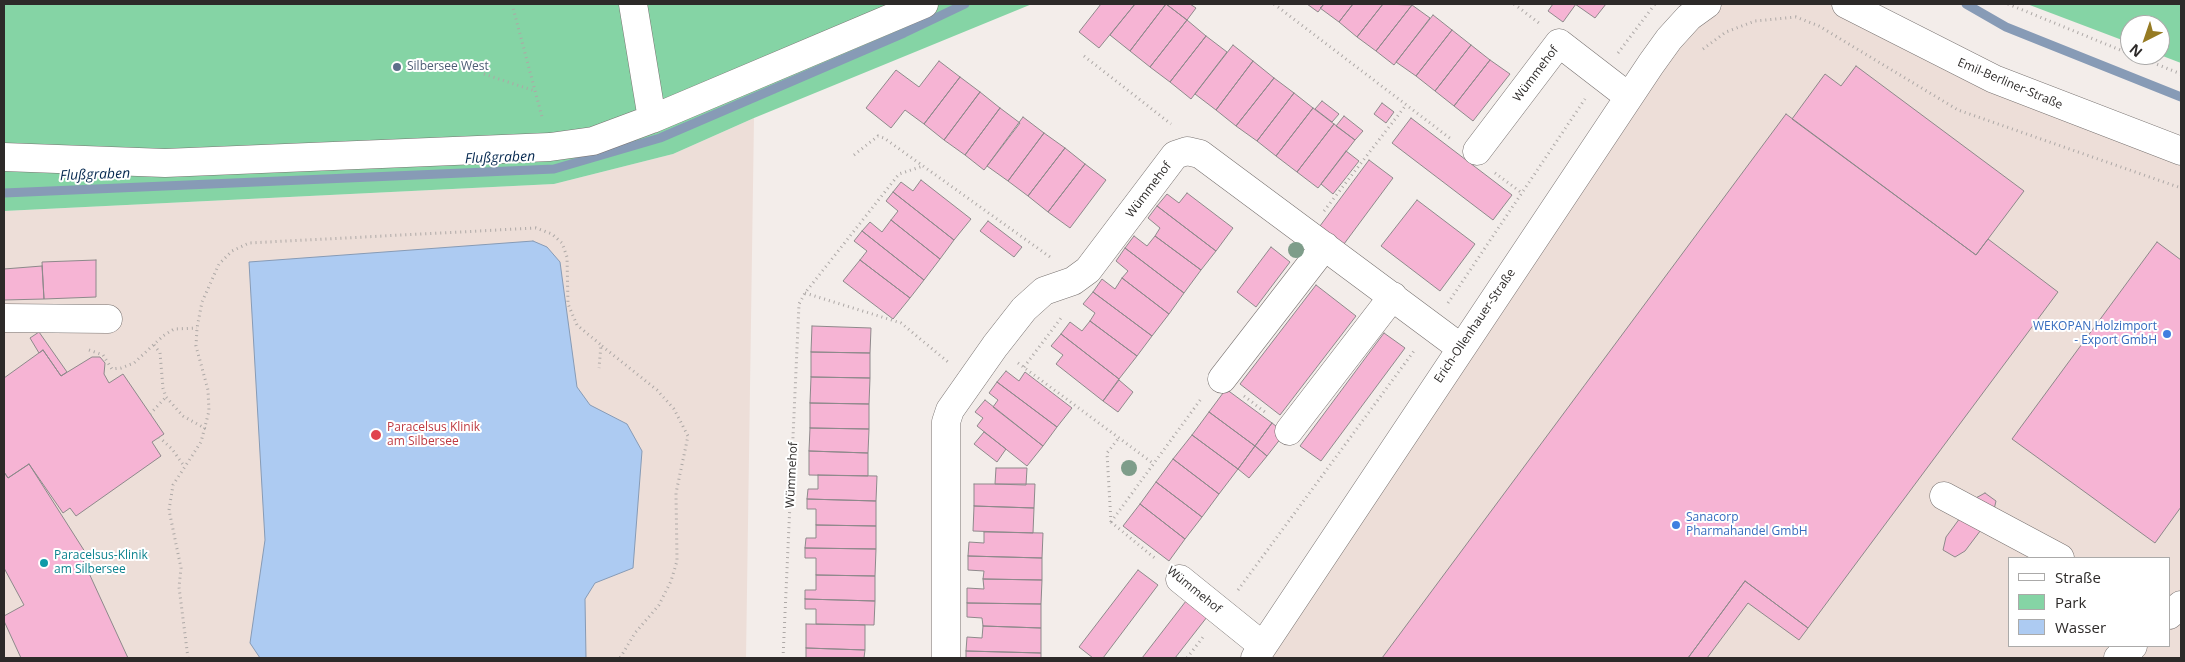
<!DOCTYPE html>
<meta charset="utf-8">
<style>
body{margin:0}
#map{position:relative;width:2185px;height:662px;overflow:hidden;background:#f3edea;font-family:"Open Sans",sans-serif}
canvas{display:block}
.frame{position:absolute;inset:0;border:5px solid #2d2a29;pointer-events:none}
.legend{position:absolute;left:2008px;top:557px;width:162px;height:90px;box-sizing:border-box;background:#fff;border:1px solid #abaaa9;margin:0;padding:6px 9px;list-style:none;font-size:15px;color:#2d2a29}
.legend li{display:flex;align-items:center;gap:10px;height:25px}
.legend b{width:25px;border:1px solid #abaaa9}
.north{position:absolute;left:2120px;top:15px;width:50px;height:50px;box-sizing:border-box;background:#fff;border:1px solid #abaaa9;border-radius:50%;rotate:221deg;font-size:14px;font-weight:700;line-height:20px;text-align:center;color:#2d2a29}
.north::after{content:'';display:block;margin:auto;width:18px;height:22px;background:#967b23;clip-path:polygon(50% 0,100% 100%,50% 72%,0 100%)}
</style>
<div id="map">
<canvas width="2185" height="662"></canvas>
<div class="frame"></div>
<ul class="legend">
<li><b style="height:6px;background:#fff"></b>Straße</li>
<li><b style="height:14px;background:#85d4a5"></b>Park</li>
<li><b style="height:14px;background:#adcbf2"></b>Wasser</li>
</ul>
<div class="north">N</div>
</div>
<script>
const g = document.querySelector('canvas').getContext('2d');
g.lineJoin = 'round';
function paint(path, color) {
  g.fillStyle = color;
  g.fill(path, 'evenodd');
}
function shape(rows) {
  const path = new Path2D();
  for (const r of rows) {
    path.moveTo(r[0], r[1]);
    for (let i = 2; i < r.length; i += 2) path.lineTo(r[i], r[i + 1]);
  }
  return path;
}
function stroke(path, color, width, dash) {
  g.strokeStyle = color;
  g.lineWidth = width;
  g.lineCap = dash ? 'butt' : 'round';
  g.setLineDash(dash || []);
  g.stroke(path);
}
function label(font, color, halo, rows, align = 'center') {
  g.font = font + ' "Open Sans",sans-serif';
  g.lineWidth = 4;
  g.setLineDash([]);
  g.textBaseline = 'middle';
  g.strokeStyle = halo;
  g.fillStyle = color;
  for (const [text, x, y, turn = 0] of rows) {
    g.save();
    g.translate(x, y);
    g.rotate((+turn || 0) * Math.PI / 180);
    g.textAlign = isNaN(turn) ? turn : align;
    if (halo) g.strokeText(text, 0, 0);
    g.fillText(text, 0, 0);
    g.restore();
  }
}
const built = shape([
 [1707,4,1846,4,2181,151,2181,658,1255,658],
 [2009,558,2169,558,2169,646,2009,646],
 [754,118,746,658,4,658,4,211,554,184,673,154]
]);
const green = shape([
 [4,4,1032,4,754,118,673,154,554,184,4,211],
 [2027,4,2181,4,2181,63,2160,55,2160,25,2130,25,2130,43]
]);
const water = shape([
 [533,241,547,247,560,262,577,387,590,405,627,424,642,451,633,568,595,583,585,599,586,658,260,658,250,643,265,540,249,262,533,241]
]);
const stream = shape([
 [1966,4,2006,27,2181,97],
 [4,193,554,169,660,138,904,33,965,4]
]);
const building = shape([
 [1101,4,1135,4,1099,48,1079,32,1101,4],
 [1135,4,1166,4,1130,51,1110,35,1135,4],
 [1166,4,1187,20,1150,67,1130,51,1166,4],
 [1166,4,1190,4,1196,8,1187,20,1166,4],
 [1307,4,1324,4,1318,12,1307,4],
 [1324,4,1353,4,1339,22,1320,8,1324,4],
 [1353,4,1383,4,1357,37,1339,22,1353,4],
 [1383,4,1412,5,1376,51,1357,37,1383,4],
 [1553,4,1576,4,1563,22,1548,11,1553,4],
 [1575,4,1606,4,1595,18,1575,4],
 [1412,5,1430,18,1394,65,1376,51,1412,5],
 [1433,15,1452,30,1416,76,1396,62,1433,15],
 [1187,20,1206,36,1170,82,1150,67,1187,20],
 [1452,30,1471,45,1435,91,1416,76,1452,30],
 [1206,36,1227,52,1191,99,1170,82,1206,36],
 [1233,45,1253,61,1216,110,1195,94,1233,45],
 [1471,45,1490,60,1454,106,1435,91,1471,45],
 [1490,60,1510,74,1473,121,1454,106,1490,60],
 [939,61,960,77,924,124,905,110,891,128,866,108,896,70,919,87,939,61],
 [1253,61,1274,78,1236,126,1216,110,1253,61],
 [1856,66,2024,191,1976,255,1792,119,1825,74,1841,86,1856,66],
 [960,77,980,92,944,140,924,124,960,77],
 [1274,78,1294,93,1257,141,1236,126,1274,78],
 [980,92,1000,108,965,155,944,140,980,92],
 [1294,93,1313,108,1276,156,1257,141,1294,93],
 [1322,101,1339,114,1332,122,1315,109,1322,101],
 [1382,103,1394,112,1386,123,1374,114,1382,103],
 [1000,108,1020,123,984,170,965,155,1000,108],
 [1313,108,1334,124,1297,172,1276,156,1313,108],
 [1786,114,1976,255,1988,239,2058,292,1808,628,1745,581,1688,658,1382,658,1786,114],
 [1344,116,1363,131,1355,140,1336,126,1344,116],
 [1023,117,1044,133,1008,181,987,166,1023,117],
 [1411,118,1512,195,1493,220,1392,143,1411,118],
 [1334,124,1355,140,1318,188,1297,172,1334,124],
 [1044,133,1065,148,1028,196,1008,181,1044,133],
 [1065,148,1085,164,1048,212,1028,196,1065,148],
 [1346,151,1359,161,1333,194,1321,184,1346,151],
 [1369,160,1393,178,1341,248,1317,230,1369,160],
 [1085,164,1106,180,1070,228,1048,212,1085,164],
 [921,180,971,219,954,240,893,192,901,182,913,191,921,180],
 [893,192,954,240,940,259,891,220,898,211,886,201,893,192],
 [1187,193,1233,228,1216,251,1157,206,1167,194,1179,203,1187,193],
 [1417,200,1475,244,1440,291,1381,246,1417,200],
 [1157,206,1216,251,1201,270,1155,236,1160,228,1148,218,1157,206],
 [891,220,940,259,924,280,862,231,870,222,882,232,891,220],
 [988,221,1022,247,1014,257,980,231,988,221],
 [862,231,924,280,910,298,860,260,867,251,854,241,862,231],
 [1134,236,1147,246,1155,236,1201,270,1184,293,1125,248,1134,236],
 [2157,242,2181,260,2181,507,2155,543,2012,439,2157,242],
 [1271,247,1290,262,1256,307,1237,292,1271,247],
 [1125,248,1184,293,1169,314,1122,278,1128,271,1116,261,1125,248],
 [96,260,96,297,44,299,42,262,96,260],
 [860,260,910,298,893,319,843,281,860,260],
 [42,266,44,299,4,300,4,269,42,266],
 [1122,278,1169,314,1152,336,1093,292,1102,279,1115,289,1122,278],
 [1316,285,1356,316,1280,415,1240,384,1316,285],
 [1093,292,1152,336,1137,356,1090,321,1095,313,1083,304,1093,292],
 [1090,321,1137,356,1119,379,1061,334,1070,322,1082,331,1090,321],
 [812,326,871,328,870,353,811,352,812,326],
 [39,332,67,372,61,376,43,350,39,353,30,338,39,332],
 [1384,333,1405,348,1321,461,1300,446,1384,333],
 [1061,334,1119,379,1103,401,1056,364,1063,355,1051,346,1061,334],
 [43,350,61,376,92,357,100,357,105,363,104,374,109,383,123,374,164,434,152,442,161,456,76,516,70,508,63,513,29,464,8,478,4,472,4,378,43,350],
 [811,352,870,353,870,378,811,377,811,352],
 [1006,371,1019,381,1025,372,1072,408,1057,427,997,382,1006,371],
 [811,377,870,378,869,404,810,403,811,377],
 [1119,380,1133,392,1118,412,1103,401,1119,380],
 [997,382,1057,427,1043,446,993,407,998,400,989,393,997,382],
 [1226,389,1272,423,1255,446,1209,412,1226,389],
 [985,400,1043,446,1027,466,977,426,983,418,975,412,985,400],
 [810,403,869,404,869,429,810,428,810,403],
 [1209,412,1255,446,1238,469,1192,435,1209,412],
 [1272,423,1285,433,1267,456,1255,446,1272,423],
 [810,428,869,429,868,453,809,451,810,428],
 [984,432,1006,449,997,462,974,444,984,432],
 [1192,435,1238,469,1219,494,1173,459,1192,435],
 [1255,446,1267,456,1249,478,1238,469,1255,446],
 [809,451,868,453,868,476,809,475,809,451],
 [1173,459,1219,494,1202,517,1156,482,1173,459],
 [29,464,87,555,82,558,128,658,21,658,4,621,4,616,24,605,4,568,4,472,8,478,29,464],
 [996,468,1027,468,1026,485,995,484,996,468],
 [818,475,877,476,876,501,807,499,808,489,818,489,818,475],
 [1156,482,1202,517,1185,539,1140,504,1156,482],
 [974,484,1035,484,1034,508,974,506,974,484],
 [1985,493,1996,501,1993,514,1965,551,1955,557,1943,550,1946,537,1974,499,1985,493],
 [807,499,876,501,876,526,816,525,816,509,807,509,807,499],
 [1140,504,1185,539,1169,561,1123,526,1140,504],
 [974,506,1034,508,1033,533,973,531,974,506],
 [816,525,876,526,876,549,805,548,806,538,816,538,816,525],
 [984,532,1043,533,1042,558,968,556,969,542,984,543,984,532],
 [805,548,876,549,875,576,816,575,816,558,805,558,805,548],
 [968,556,1042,558,1042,580,983,579,984,571,968,570,968,556],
 [1138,570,1158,585,1103,658,1093,658,1079,647,1138,570],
 [816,575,875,576,875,601,805,599,805,590,816,590,816,575],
 [983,579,1042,580,1041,604,967,603,967,588,984,589,983,579],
 [1745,581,1808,628,1799,640,1748,603,1707,658,1688,658,1745,581],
 [805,599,875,601,874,625,816,624,816,609,805,609,805,599],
 [1186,601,1207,617,1175,658,1142,658,1186,601],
 [967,603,1041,604,1041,628,983,626,982,618,967,617,967,603],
 [806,624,865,625,865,650,806,648,806,624],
 [983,626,1041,628,1041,653,966,651,967,637,982,638,983,626],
 [806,648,865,650,864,658,806,658,806,648],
 [966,651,1041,653,1041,658,966,658,966,651]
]);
const path = shape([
 [512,4,542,117],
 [1274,4,1451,139],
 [1514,4,1539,23],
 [2008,4,2130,54],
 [1703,49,1726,32,1755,21,1796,17,1819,26,1958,110,2181,188],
 [1618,53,1655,4],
 [2134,55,2181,74],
 [1084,56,1171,124],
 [484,74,535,91],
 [854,155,878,136,884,138,1050,257],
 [1495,173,1522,193],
 [1324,211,1406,105],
 [805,293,901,323,948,362],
 [1448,303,1585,99],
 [154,345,160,353,163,388,166,397,183,416,206,429],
 [602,346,657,390,674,409,688,436,676,493,677,561,671,581,659,605,635,633,620,658],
 [89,350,103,355,112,369,121,368,134,363,163,336,174,329,197,328],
 [1018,363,1154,464],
 [1024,367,1061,318],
 [1244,396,1265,412],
 [150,414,166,397],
 [159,437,172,449,184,466],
 [1111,522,1201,399],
 [1111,522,1157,560],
 [1111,522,1107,453,1118,439],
 [1238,590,1414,351],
 [188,658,179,587,181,568,169,510,173,485,201,442,209,411,208,390,196,346,197,328,202,302,219,264,232,251,249,243,536,228,552,234,562,243,567,257,568,304,577,325,601,345,599,368],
 [783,658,799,304,805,293,899,174,923,166],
 [1187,658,1203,637]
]);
const minor = shape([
 [633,4,652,119],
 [1846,4,1994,79,2181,151],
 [1477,151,1559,43,1629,97],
 [4,157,165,163,550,147,593,141,652,119,924,4],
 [4,318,108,319],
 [1222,379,1325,246],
 [1289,431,1393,296],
 [1944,496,2060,558],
 [1180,579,1263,646],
 [2169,615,2181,605],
 [946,658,946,422,950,410,995,346,1024,309,1044,291,1073,281,1088,270,1175,155,1187,151,1200,154,1461,348],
 [1255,658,1651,64,1669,39,1689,17,1707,4],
 [2118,658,2133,646]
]);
const trees = [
 [1296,250],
 [1129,468]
];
const markers = [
 [397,67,5,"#5c6f8a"],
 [2167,334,5,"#3f7fe0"],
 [376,435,6,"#e0444e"],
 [1676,525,5,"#3f7fe0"],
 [44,563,5,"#0f9aa8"]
];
const serviceNames = [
 ["Silbersee West",407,67]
];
const streetNames = [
 ["Wümmehof",1536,74,-53],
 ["Emil-Berliner-Straße",2010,84,23],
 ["Wümmehof",1149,190,-53],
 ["Erich-Ollenhauer-Straße",1475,326,-56],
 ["Wümmehof",792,475,-87],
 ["Wümmehof",1194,590,39]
];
const shopNames = [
 ["WEKOPAN Holzimport",2157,327],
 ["- Export GmbH",2157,341],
 ["Sanacorp",1686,518,"left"],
 ["Pharmahandel GmbH",1686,532,"left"]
];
const healthNames = [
 ["Paracelsus Klinik",387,428],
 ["am Silbersee",387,442]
];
const cultureNames = [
 ["Paracelsus-Klinik",54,556],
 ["am Silbersee",54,570]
];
const waterNames = [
 ["Flußgraben",500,158,-2],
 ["Flußgraben",95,175,-2]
];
paint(built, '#edded8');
paint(green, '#85d4a5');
paint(water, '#adcbf2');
stroke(water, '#879bb6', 1);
stroke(stream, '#879bb6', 9);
paint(building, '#f6b4d4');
stroke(building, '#8e898b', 1);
stroke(minor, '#787270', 29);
stroke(path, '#ada8a6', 3, [1, 4]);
stroke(minor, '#fff', 28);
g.fillStyle = '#7e9d8a';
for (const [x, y] of trees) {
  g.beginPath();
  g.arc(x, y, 8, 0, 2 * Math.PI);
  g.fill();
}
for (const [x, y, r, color] of markers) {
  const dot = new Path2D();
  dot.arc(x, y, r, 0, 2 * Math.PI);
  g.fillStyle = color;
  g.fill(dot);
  stroke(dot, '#fff', 2);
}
label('12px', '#4e5e75', '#fff', serviceNames, 'left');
label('12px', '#2d2a29', '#fff', streetNames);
label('12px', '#366cbe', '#fff', shopNames, 'right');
label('12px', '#be3a42', '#fff', healthNames, 'left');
label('12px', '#0d838f', '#fff', cultureNames, 'left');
label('italic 14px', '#072a51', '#fff', waterNames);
</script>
